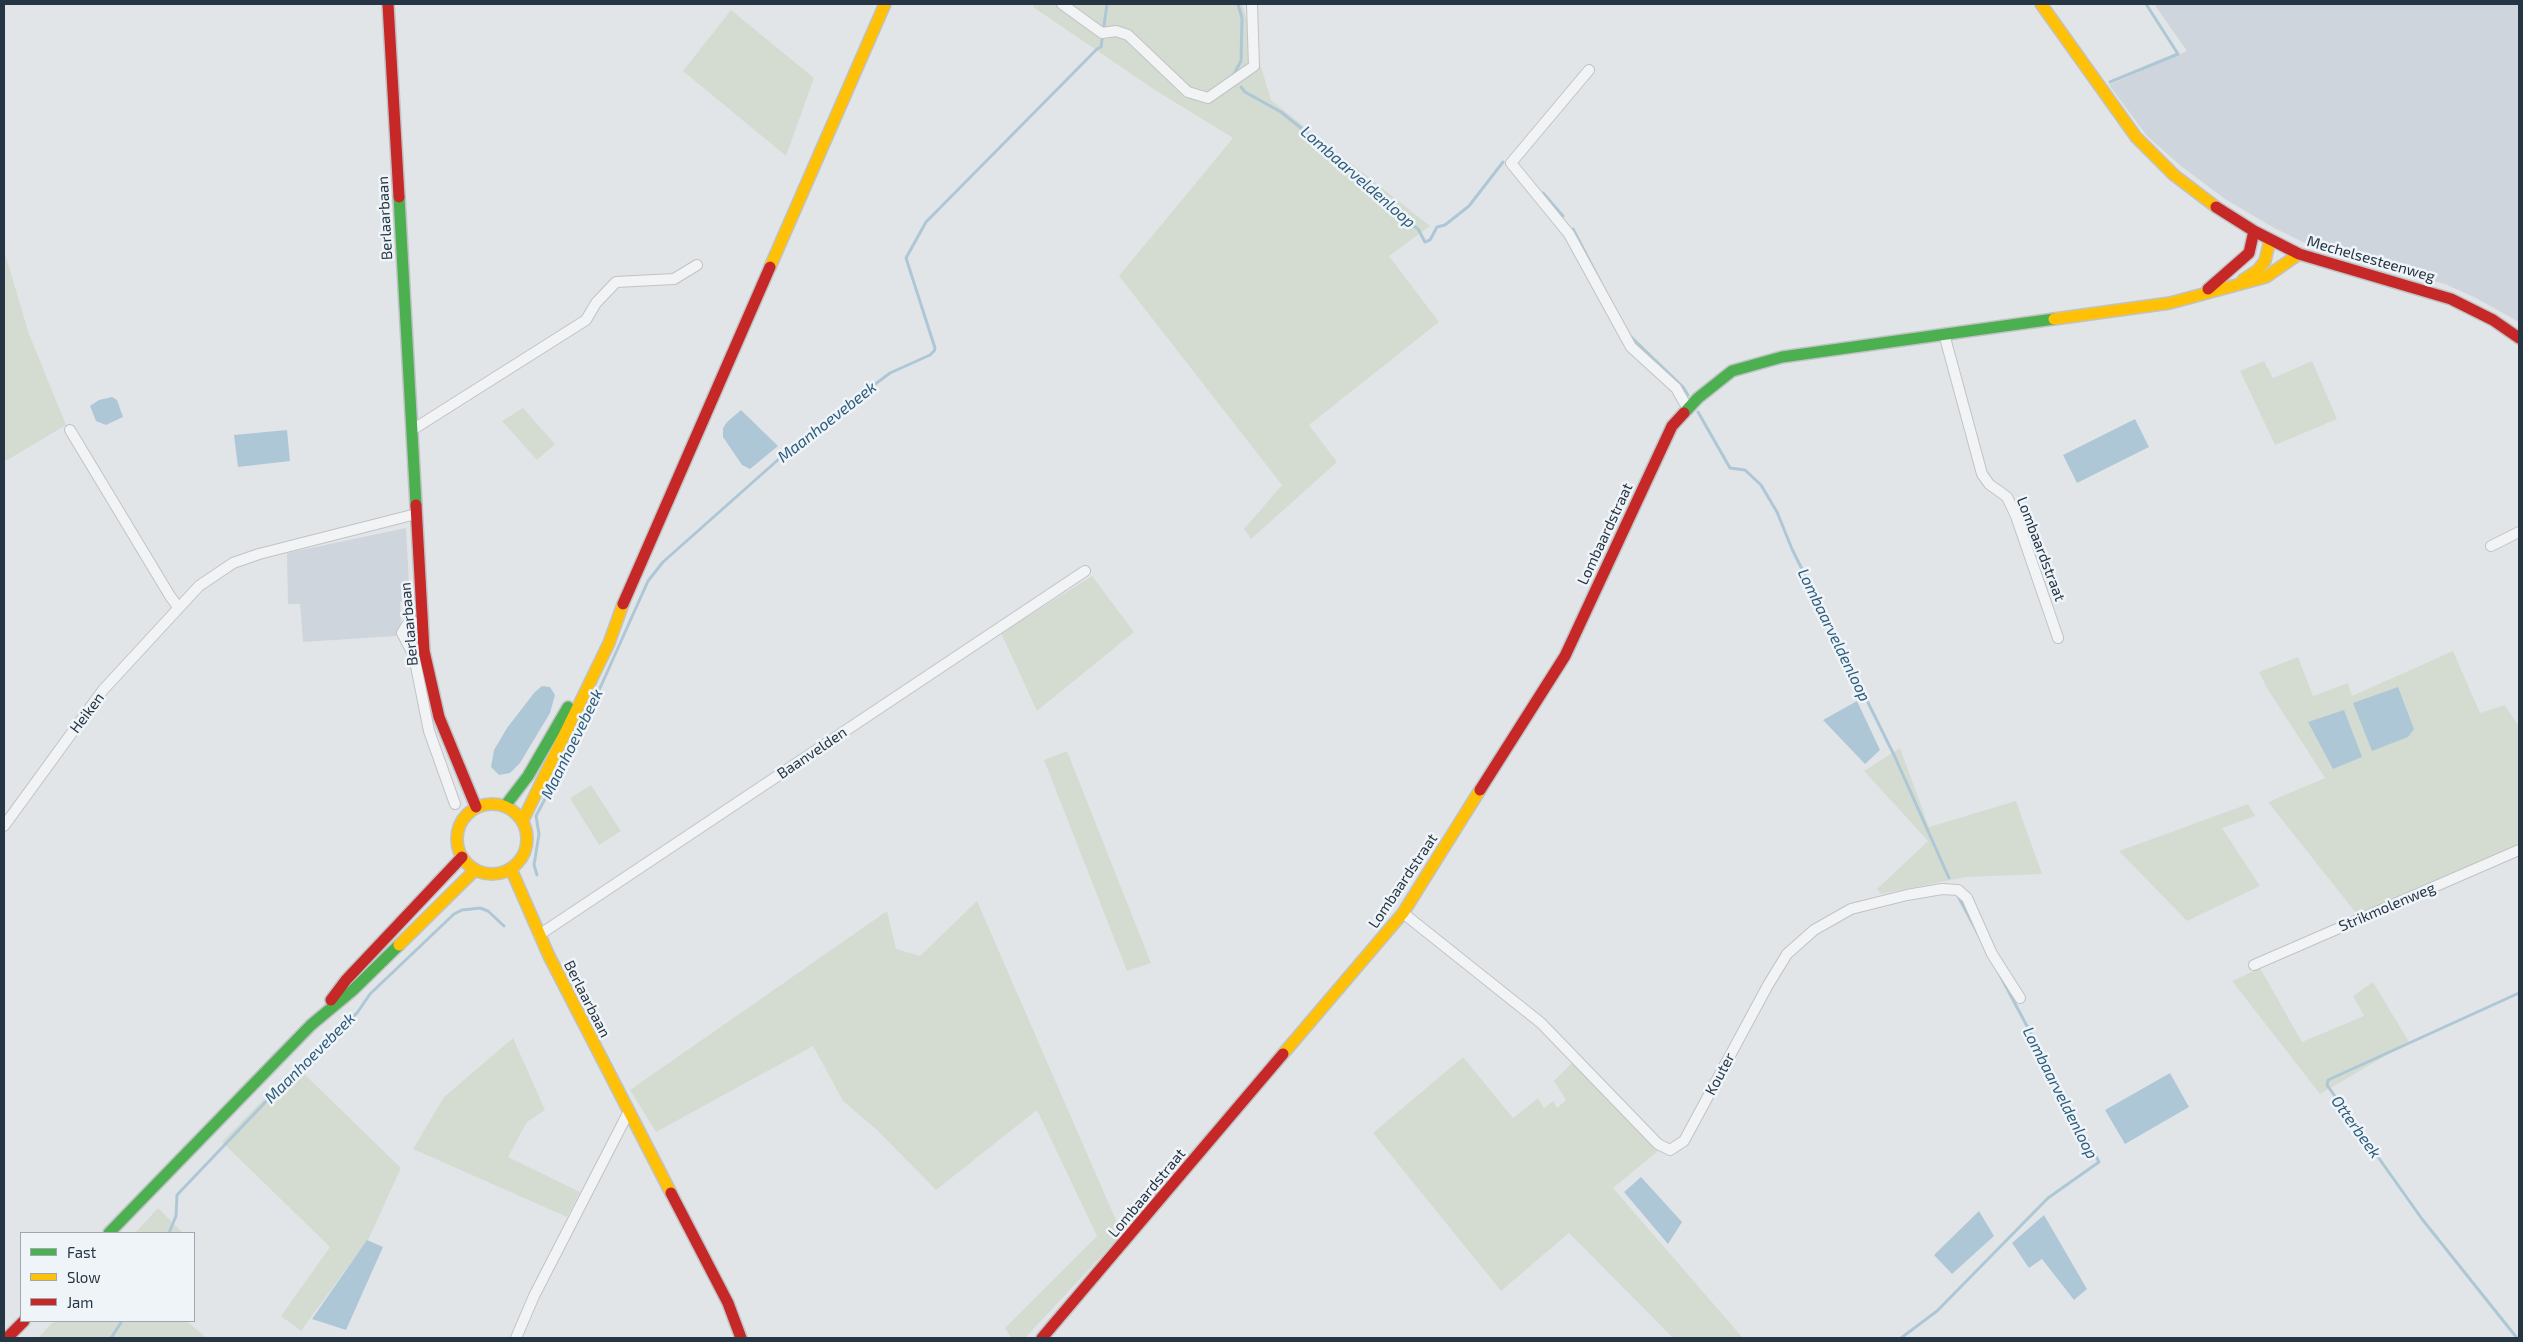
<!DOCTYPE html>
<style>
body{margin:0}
#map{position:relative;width:2523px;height:1342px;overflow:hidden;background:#e2e5e8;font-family:"Exo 2",sans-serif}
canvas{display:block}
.frame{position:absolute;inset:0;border:5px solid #263544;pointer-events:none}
.legend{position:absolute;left:20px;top:1232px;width:175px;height:90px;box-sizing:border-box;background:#eff4f8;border:1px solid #9fa8b0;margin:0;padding:6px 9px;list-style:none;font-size:15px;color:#263544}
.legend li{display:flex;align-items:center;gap:10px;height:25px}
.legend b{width:25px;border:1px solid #9fa8b0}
</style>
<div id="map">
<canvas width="2523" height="1342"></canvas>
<div class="frame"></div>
<ul class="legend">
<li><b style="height:6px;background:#4caf50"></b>Fast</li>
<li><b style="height:6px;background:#ffc107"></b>Slow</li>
<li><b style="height:6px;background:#c62828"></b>Jam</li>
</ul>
</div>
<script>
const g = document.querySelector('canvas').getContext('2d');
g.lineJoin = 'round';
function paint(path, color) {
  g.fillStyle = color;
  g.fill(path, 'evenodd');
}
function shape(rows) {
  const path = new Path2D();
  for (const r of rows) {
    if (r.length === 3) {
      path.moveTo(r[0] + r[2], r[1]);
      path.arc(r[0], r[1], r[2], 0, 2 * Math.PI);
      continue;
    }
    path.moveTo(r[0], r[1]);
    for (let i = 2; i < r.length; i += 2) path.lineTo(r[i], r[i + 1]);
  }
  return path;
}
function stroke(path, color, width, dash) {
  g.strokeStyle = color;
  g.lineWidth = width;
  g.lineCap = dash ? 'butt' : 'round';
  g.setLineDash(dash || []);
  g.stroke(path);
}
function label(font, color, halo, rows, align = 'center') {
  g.font = font + ' "Exo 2",sans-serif';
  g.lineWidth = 5;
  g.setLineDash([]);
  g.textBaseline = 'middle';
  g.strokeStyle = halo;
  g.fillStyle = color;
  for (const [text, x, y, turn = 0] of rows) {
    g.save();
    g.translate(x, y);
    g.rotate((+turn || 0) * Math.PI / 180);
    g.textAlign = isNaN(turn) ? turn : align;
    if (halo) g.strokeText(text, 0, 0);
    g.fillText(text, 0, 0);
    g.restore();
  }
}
const built = shape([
 [2154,4,2519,4,2519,322,2474,297,2445,284,2353,259,2305,243,2274,228,2225,199,2181,166,2147,136,2109,85,2187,51],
 [406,528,410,601,400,602,401,623,396,636,303,642,300,604,288,604,287,553]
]);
const green = shape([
 [1035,4,1242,4,1271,100,1430,226,1389,256,1439,322,1309,425,1337,462,1251,539,1244,529,1282,485,1119,276,1233,138,1155,90,1033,7],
 [731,10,814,78,786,156,683,71],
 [4,250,29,334,66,425,4,462],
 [2264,361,2273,378,2312,361,2337,419,2275,445,2240,371],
 [523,408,555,444,537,460,502,421],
 [1092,576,1134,632,1037,711,1001,633],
 [2453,651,2480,713,2505,705,2519,727,2519,844,2359,917,2268,802,2325,778,2267,688,2259,672,2298,657,2313,696,2348,683,2352,696],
 [1900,748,1929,827,2016,801,2042,874,1966,877,1881,894,1877,889,1928,841,1864,771],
 [1067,751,1151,963,1127,971,1044,760],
 [591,785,621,831,599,845,570,798],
 [2248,804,2255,816,2222,828,2260,886,2187,921,2119,851],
 [977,901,1122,1234,1025,1338,1011,1338,1005,1328,1097,1236,1037,1110,936,1190,876,1129,843,1101,813,1046,656,1132,630,1090,887,911,896,949,920,956],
 [2260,968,2302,1042,2364,1016,2353,996,2373,982,2409,1042,2320,1094,2232,981],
 [513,1038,545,1110,527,1122,508,1157,580,1192,567,1217,413,1149,444,1097],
 [1463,1057,1513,1118,1538,1098,1544,1108,1553,1101,1557,1108,1566,1100,1554,1081,1573,1062,1658,1151,1613,1188,1743,1338,1673,1338,1569,1233,1501,1291,1373,1133],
 [296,1066,401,1168,369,1238,301,1331,281,1316,330,1247,222,1142],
 [158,1208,183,1233,135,1233],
 [54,1321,186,1321,207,1338,38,1338]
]);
const water = shape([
 [112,397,117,400,123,417,106,425,96,421,90,406,99,400],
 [741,410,778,446,750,469,742,465,723,437,723,428,727,422],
 [2135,419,2149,447,2077,483,2063,455],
 [287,430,290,461,238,467,234,435],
 [542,686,550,687,555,695,550,713,520,763,510,773,499,775,491,767,494,750,507,728,534,693],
 [2398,687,2414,729,2408,737,2372,751,2353,703],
 [1857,701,1880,750,1865,764,1823,720],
 [2344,710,2362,757,2333,769,2308,722],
 [2170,1073,2189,1107,2125,1144,2105,1110],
 [1641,1177,1682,1222,1668,1244,1624,1192],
 [1979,1211,1994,1236,1952,1274,1934,1255],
 [2044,1215,2087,1289,2074,1300,2042,1259,2029,1268,2012,1243],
 [367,1240,383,1247,346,1330,312,1319]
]);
const stream = shape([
 [1234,74,1241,61,1242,18,1238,4],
 [2110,82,2178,54,2146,4],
 [1241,87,1245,92,1281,112,1332,153,1393,211,1418,229,1425,242,1430,240,1437,227,1445,225,1469,206,1503,162],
 [1543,193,1563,216],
 [1573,229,1600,281],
 [1629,335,1683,387,1688,395],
 [1698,412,1730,468,1745,470,1761,485,1777,512,1792,549,1895,757,1949,878],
 [537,875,534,865,539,834,536,816,583,726,648,581,663,562,798,442,890,373,930,355,934,351,935,348,906,258,926,222,1097,49,1101,47,1107,4],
 [169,1233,176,1216,177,1195,315,1050,357,1013,370,994,454,914,462,910,480,908,488,911,504,926],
 [111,1338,122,1321],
 [1901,1338,1937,1311,2048,1198,2099,1162,1958,896],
 [2517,1338,2422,1219,2327,1085,2328,1080,2519,993]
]);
const street = shape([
 [1062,4,1102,33,1116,31,1128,35,1188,92,1208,98,1254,66,1252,4],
 [1589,70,1511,163,1569,234,1631,347,1676,388,1688,409],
 [1944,334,1982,474,1989,484,2007,497,2016,516,2058,638],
 [70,430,170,596,178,607],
 [412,430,586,320,596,303,616,282,674,279,697,265],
 [2491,546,2519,532],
 [422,622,407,625,402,633,414,656,429,731,455,804],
 [4,826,103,690,199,586,233,563,259,554,416,514],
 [1403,913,1541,1023,1658,1144,1670,1150,1684,1141,1768,985,1787,954,1814,930,1851,909,1907,895,1942,889,1958,890,1967,898,1992,954,2020,998],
 [539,935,1085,571],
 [2254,965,2519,850],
 [516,1338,534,1296,628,1113]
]);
const fast = shape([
 [399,197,416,505],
 [1684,413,1698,398,1732,371,1782,357,2054,319],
 [505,806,528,776,568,707],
 [109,1233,311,1025,353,990,399,945]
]);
const slow = shape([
 [2041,4,2136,137,2174,175,2216,207],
 [770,267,885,4],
 [2243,280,2257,271,2265,261,2270,240],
 [2054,319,2170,303,2266,277,2299,254],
 [492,839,35],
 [523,820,609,643,623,604],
 [511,869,549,956,671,1193],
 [399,945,475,870],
 [1283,1054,1403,913,1480,790]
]);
const jam = shape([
 [388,4,399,197],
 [2216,207,2254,231,2299,254,2451,299,2493,320,2519,338],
 [2208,289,2249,253,2254,231],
 [416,505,424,651,439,717,476,807],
 [623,604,770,267],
 [1480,790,1565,656,1672,426,1684,413],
 [331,1000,346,980,462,857],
 [671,1193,728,1303,741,1338],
 [7,1338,24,1321],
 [1042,1338,1283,1054]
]);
const streetNames = [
 ["Berlaarbaan",385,218,-93],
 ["Mechelsesteenweg",2371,259,16],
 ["Lombaardstraat",1605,534,-65],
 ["Lombaardstraat",2041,549,69],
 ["Berlaarbaan",409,624,-95],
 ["Heiken",87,713,-53],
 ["Baanvelden",812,753,-34],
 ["Lombaardstraat",1403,881,-56],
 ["Strikmolenweg",2387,907,-23],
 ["Berlaarbaan",587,999,63],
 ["Kouter",1720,1074,-62],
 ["Lombaardstraat",1147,1193,-50]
];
const waterNames = [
 ["Lombaarveldenloop",1358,177,41],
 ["Maanhoevebeek",827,422,-38],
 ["Lombaarveldenloop",1834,635,64],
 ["Maanhoevebeek",572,744,-64],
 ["Maanhoevebeek",310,1058,-45],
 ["Lombaarveldenloop",2060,1093,63],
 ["Otterbeek",2356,1127,54]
];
paint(built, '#cfd5dc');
paint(green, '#d4dcd2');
paint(water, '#aec7d6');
stroke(stream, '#aec7d6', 3);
stroke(street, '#c0c3c6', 12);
stroke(fast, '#c0c3c6', 14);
stroke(slow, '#c0c3c6', 14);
stroke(jam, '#c0c3c6', 14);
stroke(street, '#f2f3f4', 10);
stroke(fast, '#4caf50', 11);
stroke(slow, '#ffc107', 11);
stroke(jam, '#c62828', 11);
label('15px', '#263544', '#eff4f8', streetNames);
label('italic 16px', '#2c5c7c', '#eff4f8', waterNames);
</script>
